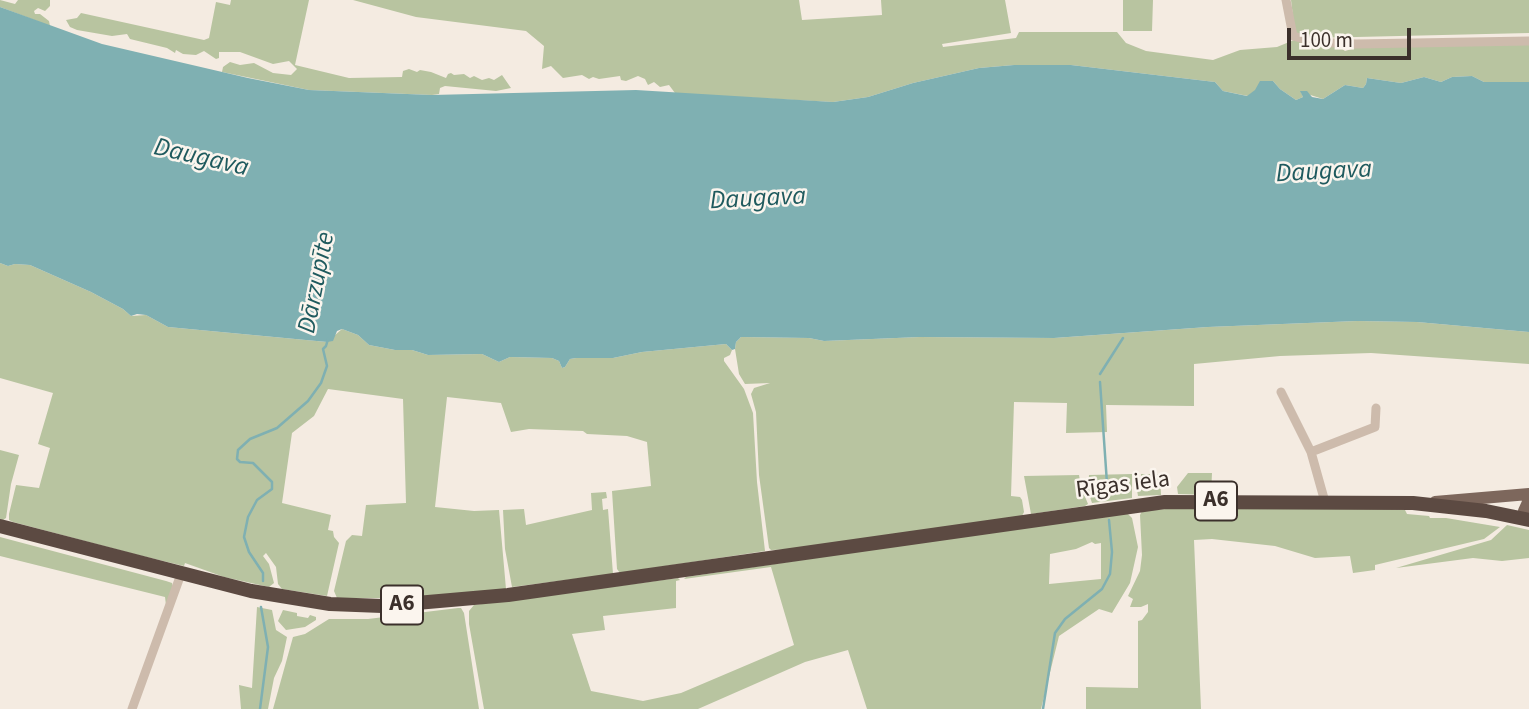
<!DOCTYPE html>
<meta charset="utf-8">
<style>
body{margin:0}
#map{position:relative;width:1529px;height:709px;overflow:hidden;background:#f4ebe1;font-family:"Source Sans 3",sans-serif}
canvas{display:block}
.scale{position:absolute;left:1287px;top:28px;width:124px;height:32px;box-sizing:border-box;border:4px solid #3b302b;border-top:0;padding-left:9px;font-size:21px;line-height:24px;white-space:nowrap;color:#3b302b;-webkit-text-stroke:5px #fbf5ee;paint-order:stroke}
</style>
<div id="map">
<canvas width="1529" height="709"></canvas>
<div class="scale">100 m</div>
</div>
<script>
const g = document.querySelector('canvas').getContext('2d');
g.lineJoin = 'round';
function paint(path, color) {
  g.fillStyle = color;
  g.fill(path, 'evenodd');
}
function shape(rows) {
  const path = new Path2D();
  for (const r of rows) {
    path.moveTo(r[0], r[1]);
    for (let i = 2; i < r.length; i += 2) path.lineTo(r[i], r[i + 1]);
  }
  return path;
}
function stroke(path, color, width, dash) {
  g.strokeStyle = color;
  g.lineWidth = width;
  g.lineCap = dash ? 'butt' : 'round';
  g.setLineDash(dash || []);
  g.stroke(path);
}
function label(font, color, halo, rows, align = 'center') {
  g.font = font + ' "Source Sans 3",sans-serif';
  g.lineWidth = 5;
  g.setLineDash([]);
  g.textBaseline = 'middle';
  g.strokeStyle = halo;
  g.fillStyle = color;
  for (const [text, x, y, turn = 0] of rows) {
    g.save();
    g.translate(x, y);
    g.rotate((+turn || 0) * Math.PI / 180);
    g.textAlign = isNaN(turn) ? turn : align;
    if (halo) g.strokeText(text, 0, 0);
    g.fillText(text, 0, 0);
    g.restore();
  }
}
const green = shape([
 [0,0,15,4,18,0,50,0,50,6,45,11,38,8,34,11,35,14,40,14,49,21,50,26,0,7],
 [231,0,309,0,295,65,349,78,402,77,403,71,409,69,417,72,420,70,431,72,446,78,448,74,451,73,454,75,464,74,470,78,474,76,482,80,489,78,494,80,502,75,511,88,496,91,445,86,440,88,439,94,432,95,309,90,222,72,223,67,230,62,240,65,254,63,273,73,291,75,297,69,289,61,273,64,240,52,219,52,219,58,216,59,204,51,196,55,183,54,176,50,175,53,167,48,130,39,127,34,112,36,77,30,70,27,66,20,77,18,81,13,204,40,209,38,216,2,230,5],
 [353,0,799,0,802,20,882,15,881,0,1005,0,1011,33,942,44,943,47,1016,38,1019,32,1117,32,1126,43,1146,51,1213,60,1240,50,1277,47,1294,40,1337,45,1345,51,1358,47,1529,43,1529,82,1484,82,1472,76,1452,77,1441,82,1424,77,1401,83,1367,78,1366,84,1363,88,1345,85,1323,99,1301,92,1303,97,1296,100,1280,89,1273,81,1248,96,1223,91,1215,82,1071,65,1014,65,979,68,913,83,868,97,833,102,718,96,675,93,669,85,660,87,654,82,648,85,645,79,638,76,626,81,621,80,620,76,599,79,593,77,589,79,582,75,563,78,551,66,542,69,544,46,526,31,416,17],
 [1123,0,1153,0,1152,31,1123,31],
 [1291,0,1529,0,1529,33,1313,38,1295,33],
 [0,263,8,266,15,264,30,265,91,292,123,309,131,316,146,315,168,327,327,342,342,329,358,335,369,345,395,350,412,350,428,355,482,354,499,362,510,357,552,358,559,361,562,368,565,367,570,359,576,358,613,358,642,352,726,344,732,350,730,355,724,358,724,361,744,389,753,413,757,482,765,551,620,573,617,569,612,491,651,486,647,442,627,436,587,434,583,431,529,429,511,432,501,403,447,397,435,507,474,511,499,510,506,589,406,598,337,598,334,591,346,541,352,535,362,536,366,505,406,503,403,399,328,389,314,416,292,433,282,503,331,515,328,530,333,531,334,537,339,543,327,596,282,589,278,584,276,567,266,553,263,556,269,564,274,583,269,587,224,577,185,563,184,566,134,554,13,522,9,520,9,514,16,485,39,488,50,448,38,444,53,393,0,378],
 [1357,321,1417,322,1529,332,1529,364,1371,353,1280,356,1194,364,1194,406,1106,405,1107,432,1066,433,1067,403,1014,402,1011,496,1020,497,1022,500,1024,512,1022,516,796,549,771,550,769,548,759,475,756,412,751,394,754,388,770,383,745,384,739,374,735,349,736,342,741,337,809,338,824,341,920,337,1054,338,1208,327],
 [0,450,19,455,11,484,6,518,3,520,0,519],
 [1188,473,1212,473,1211,495,1178,494,1177,487],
 [1132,474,1132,498,1092,503,1088,491,1089,475],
 [1141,474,1160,474,1161,495,1138,496,1136,484,1141,483],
 [1079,475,1081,487,1088,504,1085,506,1031,514,1024,476],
 [606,492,607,498,602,499,603,510,608,509,613,574,512,587,505,549,503,510,524,509,526,525,592,510,591,493],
 [1177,508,1378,508,1405,510,1407,514,1429,516,1430,518,1446,518,1500,527,1484,539,1375,565,1375,570,1353,573,1350,556,1315,558,1275,546,1212,539,1194,540,1201,709,1086,709,1086,687,1138,688,1138,621,1142,620,1148,612,1148,604,1141,607,1130,607,1133,599,1128,596,1140,571,1142,555,1140,515,1142,511],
 [1126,512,1132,518,1138,547,1130,583,1112,613,1099,609,1059,636,1041,709,867,709,848,650,805,662,698,709,484,709,469,624,469,611,474,605,678,578,680,580,676,581,676,608,603,616,605,630,572,634,591,691,643,701,681,693,794,645,771,567,684,579,686,577],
 [1092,542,1095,544,1101,543,1101,579,1049,584,1050,554,1076,549],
 [1507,525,1529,530,1529,558,1502,561,1473,558,1396,568,1491,540],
 [0,537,166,581,172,583,173,588,166,605,165,597,0,556],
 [257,607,272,610,276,630,287,637,282,661,274,678,268,709,241,709,239,685,252,688],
 [458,608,461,608,464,613,479,709,273,709,293,637,305,634,329,619,368,619],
 [283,610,297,613,297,616,308,618,310,615,316,617,316,620,305,627,286,630,278,621]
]);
const water = shape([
 [0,7,102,44,248,78,309,90,432,95,636,90,833,102,868,97,913,83,979,68,1014,65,1071,65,1215,82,1223,91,1247,96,1255,90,1260,81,1273,81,1280,89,1296,100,1303,97,1300,91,1307,91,1312,97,1323,99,1345,85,1363,88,1366,84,1367,78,1401,83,1424,77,1441,82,1452,77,1472,76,1484,82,1529,82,1529,332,1417,322,1357,321,1208,327,1054,338,920,337,824,341,809,338,741,337,736,342,735,349,732,350,726,344,642,352,613,358,576,358,570,359,565,367,562,368,559,361,552,358,510,357,499,362,482,354,428,355,412,350,395,350,369,345,358,335,342,329,337,331,333,341,327,342,168,327,146,315,137,314,131,316,123,309,91,292,30,265,15,264,8,266,0,263]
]);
const stream = shape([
 [1100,374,1123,338],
 [1100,382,1108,498],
 [263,581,263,573,249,552,244,537,248,517,257,500,272,489,272,482,253,463,240,462,237,459,238,450,250,439,277,428,308,401,321,383,327,366,323,349,326,346,328,339],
 [260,709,268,647,261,607],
 [1043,709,1055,633,1065,619,1102,589,1110,574,1112,552,1109,520]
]);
const minor = shape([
 [1286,0,1293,36,1315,42,1356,44,1529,41],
 [1281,392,1311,452,1325,502],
 [1311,452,1375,427,1376,408],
 [132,709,181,574]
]);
const major = shape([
 [1435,502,1529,494],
 [1527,519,1524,511,1529,500]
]);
const highway = shape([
 [0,526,251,591,330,604,382,606,508,595,1165,502,1413,503,1486,511,1529,520]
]);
const shields = [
 [1216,501,42],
 [402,605,42]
];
const shieldNames = [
 ["A6",1216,501],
 ["A6",402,605]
];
const streetNames = [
 ["Rīgas iela",1123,486,-7]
];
const waterNames = [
 ["Daugava",201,159,13],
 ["Daugava",1324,173,-3],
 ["Daugava",758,200,-3],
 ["Dārzupīte",318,283,-79]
];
paint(green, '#b8c4a0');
paint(water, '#7fb0b2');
stroke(stream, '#7fb0b2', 2.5);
stroke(minor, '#cdbbac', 9);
stroke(major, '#7d675c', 12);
stroke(highway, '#5c4a42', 14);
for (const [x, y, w] of shields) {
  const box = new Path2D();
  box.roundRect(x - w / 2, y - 19.5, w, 39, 5);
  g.fillStyle = '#fbf5ee';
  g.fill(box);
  stroke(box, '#3b302b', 2);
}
label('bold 23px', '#3b302b', null, shieldNames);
label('24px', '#3b302b', '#fbf5ee', streetNames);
label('italic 26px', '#1f5a5e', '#fbf5ee', waterNames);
</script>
